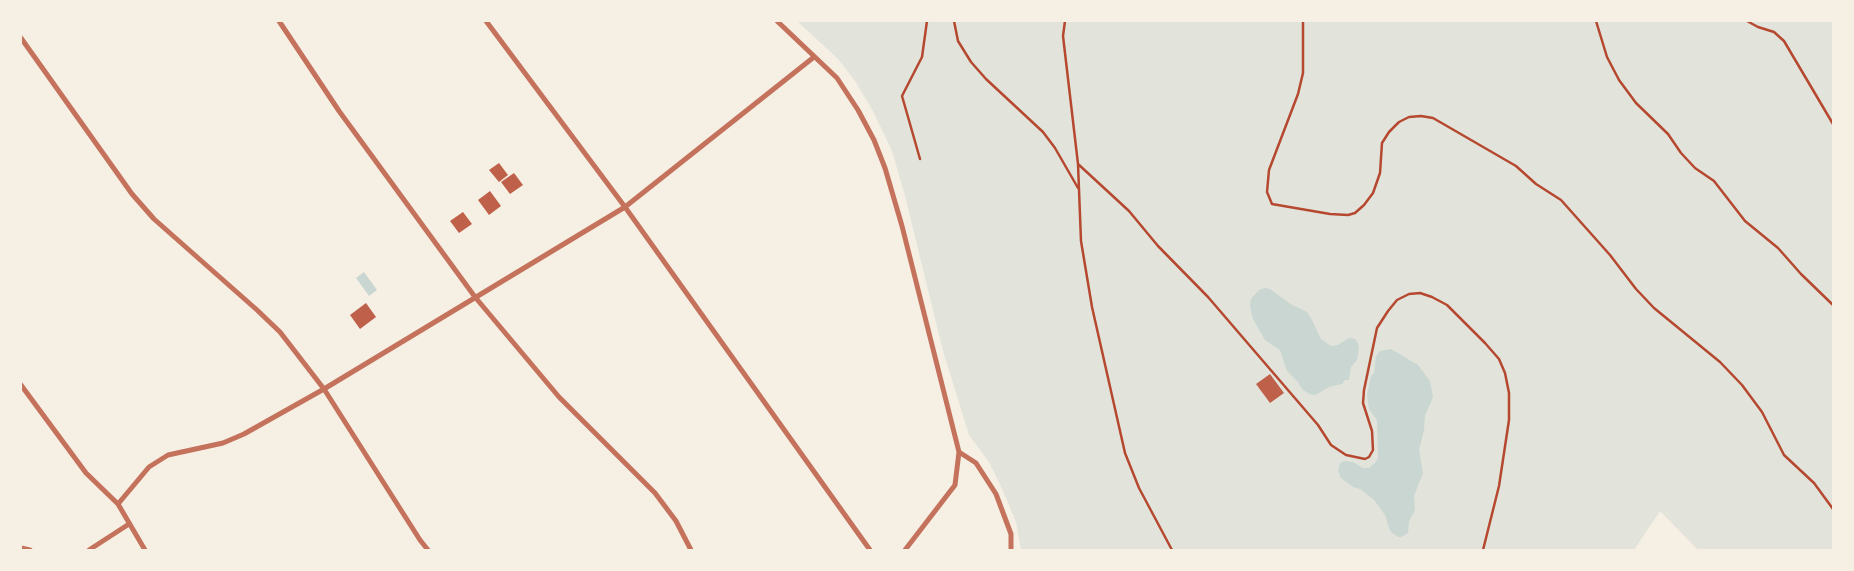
<!DOCTYPE html>
<style>
body{margin:0}
#map{position:relative;width:1854px;height:571px;overflow:hidden;background:#f6efe4;font-family:"Source Sans 3",sans-serif}
canvas{display:block}
.frame{position:absolute;inset:0;border:22px solid #f6efe4;pointer-events:none}
</style>
<div id="map">
<canvas width="1854" height="571"></canvas>
<div class="frame"></div>
</div>
<script>
const g = document.querySelector('canvas').getContext('2d');
g.lineJoin = 'round';
function paint(path, color) {
  g.fillStyle = color;
  g.fill(path, 'evenodd');
}
function shape(rows) {
  const path = new Path2D();
  for (const r of rows) {
    path.moveTo(r[0], r[1]);
    for (let i = 2; i < r.length; i += 2) path.lineTo(r[i], r[i + 1]);
  }
  return path;
}
function stroke(path, color, width, dash) {
  g.strokeStyle = color;
  g.lineWidth = width;
  g.lineCap = dash ? 'butt' : 'round';
  g.setLineDash(dash || []);
  g.stroke(path);
}
const green = shape([
 [797,21,1833,21,1833,550,1698,550,1660,511,1634,550,1021,550,1016,522,1003,491,989,462,969,435,943,351,905,196,892,151,873,111,855,81,838,59]
]);
const water = shape([
 [364,272,377,290,369,296,356,278],
 [1265,288,1270,289,1292,305,1307,312,1311,318,1321,339,1331,346,1338,345,1349,338,1355,339,1358,343,1359,348,1357,360,1351,367,1349,380,1345,380,1342,384,1329,387,1315,395,1309,394,1302,389,1298,382,1287,371,1280,350,1265,340,1253,319,1250,306,1251,299,1259,290],
 [1391,349,1418,365,1430,381,1433,397,1425,416,1424,430,1419,450,1423,473,1414,496,1415,510,1409,521,1408,533,1401,537,1398,537,1390,531,1385,515,1374,500,1360,489,1353,487,1341,478,1338,471,1340,463,1344,461,1353,462,1363,468,1369,468,1375,463,1378,458,1377,420,1369,409,1367,395,1371,376,1374,373,1376,356,1380,351]
]);
const building = shape([
 [499,163,508,175,499,182,489,170],
 [514,173,523,185,510,194,501,182],
 [490,191,501,206,489,215,478,200],
 [463,212,472,224,459,233,450,221],
 [366,303,376,317,360,329,350,315],
 [1270,374,1284,393,1270,403,1256,384]
]);
const path = shape([
 [954,21,958,41,971,62,986,79,1043,132,1055,148,1078,188],
 [1065,21,1063,36,1078,164,1081,241,1092,307,1125,453,1139,488,1172,550],
 [1303,21,1303,73,1298,94,1269,170,1267,192,1272,204,1330,214,1348,215,1355,213,1364,205,1373,193,1380,173,1382,143,1389,132,1399,122,1409,117,1421,116,1433,118,1516,166,1536,184,1561,200,1610,255,1636,289,1654,308,1720,362,1742,385,1762,412,1784,455,1814,483,1833,509],
 [1596,21,1607,57,1619,80,1636,103,1668,134,1681,153,1695,168,1714,181,1745,221,1778,248,1801,274,1833,305],
 [1747,21,1758,27,1774,32,1784,41,1833,124],
 [920,159,902,96,922,57,927,21],
 [1078,164,1129,211,1158,246,1208,297,1318,425,1331,445,1346,455,1365,459,1369,457,1373,450,1372,431,1363,403,1364,390,1377,328,1388,311,1397,300,1409,294,1420,293,1432,297,1447,305,1485,343,1499,359,1505,373,1509,393,1509,420,1499,486,1483,550]
]);
const minor = shape([
 [279,21,339,111,475,297,559,397,655,493,676,521,691,550],
 [486,21,625,207,870,550],
 [777,21,837,78,858,110,874,140,885,168,902,226,959,452,955,485,905,550],
 [21,38,132,194,154,219,257,310,280,332,324,389,420,540,428,550],
 [21,385,86,473,118,504,145,550],
 [959,452,976,463,996,494,1011,534,1011,550],
 [118,504,149,467,168,455,223,443,244,434,324,389,625,207,814,57],
 [21,548,30,550],
 [89,550,129,524]
]);
paint(green, '#e2e4dc');
paint(water, '#c9d6d2');
paint(building, '#bf614a');
stroke(path, '#b5482f', 2.5);
stroke(minor, '#c5725c', 5);
</script>
